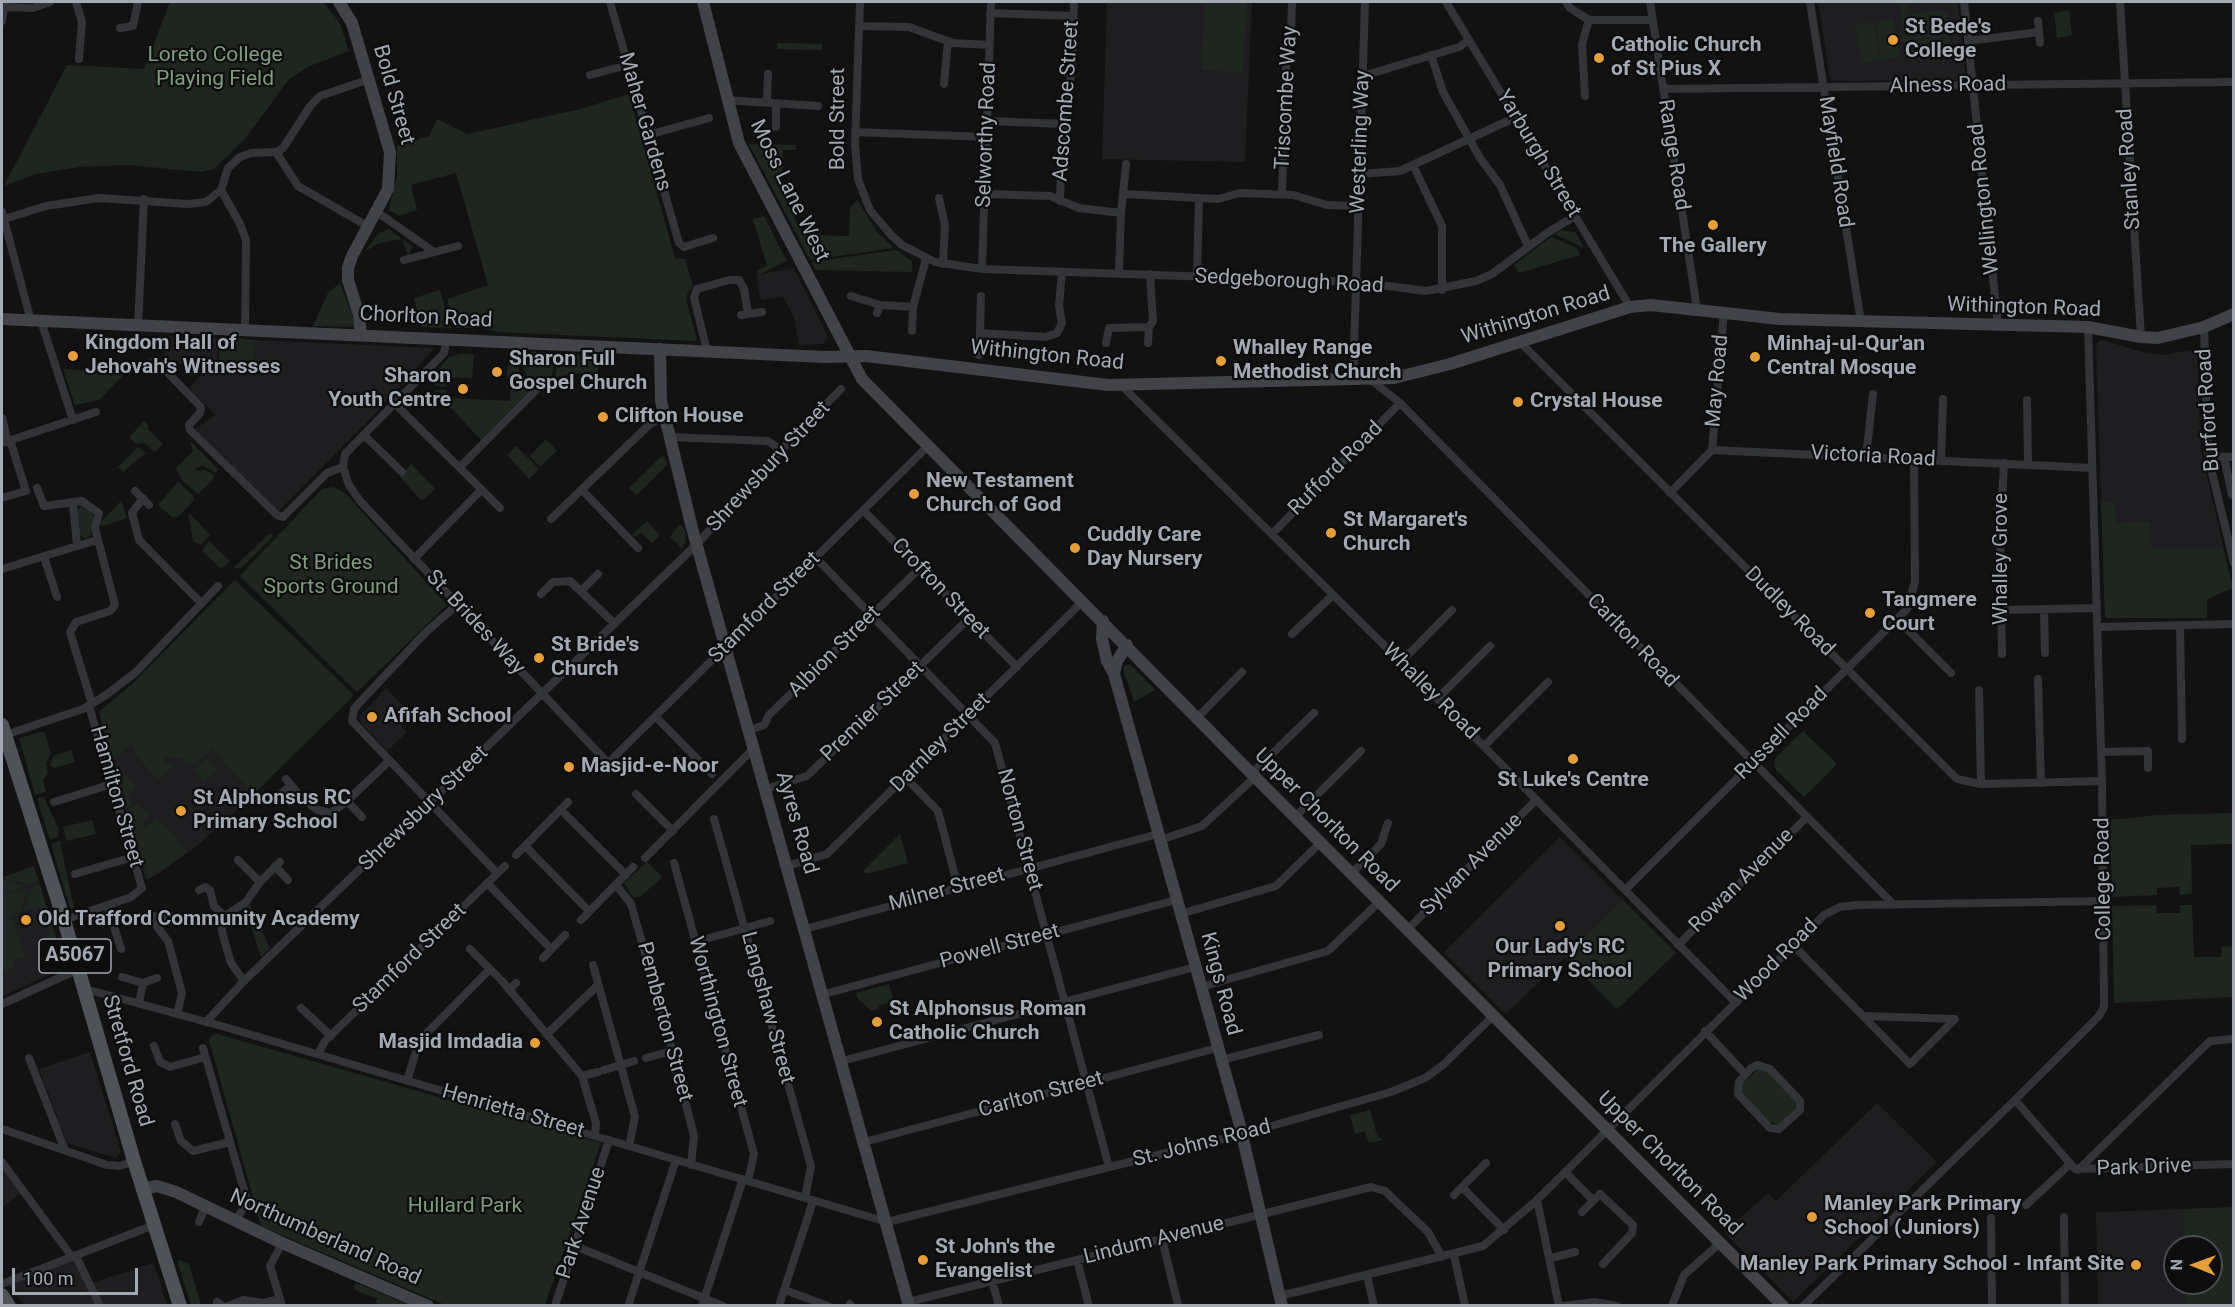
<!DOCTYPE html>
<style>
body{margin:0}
#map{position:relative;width:2235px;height:1307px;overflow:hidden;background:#121213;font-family:Roboto,sans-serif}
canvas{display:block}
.frame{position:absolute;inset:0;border:3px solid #a4aab3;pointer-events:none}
.north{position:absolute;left:2163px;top:1235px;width:60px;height:60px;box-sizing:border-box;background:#0d0d0e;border:2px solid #494c50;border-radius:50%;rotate:271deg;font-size:16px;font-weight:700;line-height:24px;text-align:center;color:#a4aab3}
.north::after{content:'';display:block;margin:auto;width:21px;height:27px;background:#e59e38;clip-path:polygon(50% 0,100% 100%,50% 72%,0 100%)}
.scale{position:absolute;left:12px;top:1268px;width:126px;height:27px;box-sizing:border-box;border:3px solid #a4aab3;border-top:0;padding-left:8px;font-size:18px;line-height:21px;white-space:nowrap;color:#a4aab3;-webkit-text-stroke:4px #0d0d0e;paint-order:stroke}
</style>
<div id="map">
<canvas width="2235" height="1307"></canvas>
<div class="frame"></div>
<div class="north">N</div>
<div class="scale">100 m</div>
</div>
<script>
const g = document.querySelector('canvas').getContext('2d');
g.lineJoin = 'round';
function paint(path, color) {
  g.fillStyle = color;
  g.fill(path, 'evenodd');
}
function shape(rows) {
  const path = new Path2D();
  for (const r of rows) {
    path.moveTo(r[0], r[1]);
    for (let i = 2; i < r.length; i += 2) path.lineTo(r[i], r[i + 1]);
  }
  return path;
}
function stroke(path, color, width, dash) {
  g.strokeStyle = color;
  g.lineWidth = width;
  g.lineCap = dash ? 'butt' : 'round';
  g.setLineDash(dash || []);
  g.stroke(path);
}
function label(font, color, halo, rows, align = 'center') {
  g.font = font + ' Roboto,sans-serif';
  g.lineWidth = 4.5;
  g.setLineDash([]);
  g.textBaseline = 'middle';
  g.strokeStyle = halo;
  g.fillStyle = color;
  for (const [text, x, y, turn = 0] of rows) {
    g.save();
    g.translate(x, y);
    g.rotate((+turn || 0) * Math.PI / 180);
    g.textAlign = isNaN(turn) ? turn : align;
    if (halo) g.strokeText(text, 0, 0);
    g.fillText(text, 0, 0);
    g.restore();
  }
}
const built = shape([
 [1107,2,1252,2,1245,162,1102,159],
 [1818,2,1958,2,1966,80,1833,81,1830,78],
 [794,268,828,337,823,344,799,345,794,317,783,297,761,300,756,275],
 [165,336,219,338,217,366,164,364],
 [255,340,434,348,434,349,370,419,278,512,194,430,215,415,189,388,207,368,254,369],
 [2102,340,2146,353,2164,355,2191,350,2197,356,2201,451,2233,588,2207,599,2207,618,2105,618,2096,348,2098,342],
 [386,688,411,714,400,724,407,732,387,751,361,723,359,717],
 [206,742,253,795,197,846,160,873,146,880,111,760,132,744],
 [1560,837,1676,953,1617,1009,1565,957,1506,1014,1444,952],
 [34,866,60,950,60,961,49,975,2,996,2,877],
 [90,1052,121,1152,116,1158,67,1143,39,1069],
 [1877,1103,1937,1162,1793,1302,1724,1232,1768,1193,1776,1201],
 [2,1160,24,1191,2,1207],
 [2183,1209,2185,1247,2175,1247,2175,1283,2186,1283,2186,1305,2098,1305,2096,1212],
 [75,1257,88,1284,154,1263,167,1305,24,1305,8,1283]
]);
const green = shape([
 [170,2,323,2,340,23,349,51,310,66,289,79,245,139,214,169,201,172,127,165,80,167,36,174,4,186,67,65,144,69],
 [1205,2,1247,2,1243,73,1201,70],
 [1900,2,1907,2,1909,14,1947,10,1948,29,1910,32,1911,35,1949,33,1950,52,1904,56],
 [2069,10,2072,35,2057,38,2054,13],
 [1894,19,1900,57,1881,60,1876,22],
 [1874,22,1880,60,1861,63,1855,25],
 [777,43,822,44,822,50,777,49],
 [629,94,675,258,685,259,693,286,688,292,686,300,697,338,695,341,496,332,484,328,456,328,447,299,488,285,456,173,411,185,417,210,399,216,389,210,397,176,397,146,429,136,437,119,468,134,580,109],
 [749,144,796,145,796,150,783,150,782,192,803,235,849,236,850,208,857,200,877,232,894,248,810,260],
 [764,216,787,261,758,275,757,270,767,266,753,219],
 [389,229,413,247,408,256,402,239,380,243,365,251,379,233],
 [1562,230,1575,232,1584,248,1554,234],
 [1551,237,1577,248,1580,255,1519,273,1514,265],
 [896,250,912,261,912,272,816,270,811,262],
 [340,283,356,325,354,327,313,326,328,293],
 [440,290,451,328,421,327,414,298],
 [220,337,255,340,254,370,218,368],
 [511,352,522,377,531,389,481,440,434,390,446,390,446,398,510,401,511,379,507,379,508,360,511,359],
 [516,352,555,352,552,377,538,381,527,377],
 [559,353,598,356,598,376,583,373,555,377],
 [460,354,474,354,472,378,446,377,445,387,436,386,428,381,449,357],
 [149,359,163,360,164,366,179,366,172,374,165,367,161,371,137,372,131,367,99,400,75,405,63,369,88,371,91,363,145,362],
 [144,421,149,426,147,428,163,444,154,452,145,443,136,444,129,438],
 [546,439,557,451,540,467,530,456],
 [190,441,218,469,216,473,203,466,195,468,196,471,205,470,214,475,213,480,198,494,182,480,176,468,193,451],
 [516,446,539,469,529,479,507,455],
 [138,447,146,453,123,472,118,467],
 [663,455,667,465,637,495,629,488],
 [411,464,435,489,422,501,400,477],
 [178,482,193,496,194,500,178,517,172,517,158,505],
 [333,487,345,493,447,605,357,692,240,576,322,489],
 [121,501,127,518,101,527,101,522],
 [2101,502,2115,502,2116,523,2150,522,2151,547,2223,548,2233,588,2207,599,2207,618,2105,618],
 [82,505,94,515,91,534,86,539,78,534,77,510],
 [188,512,210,535,200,545,193,541],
 [647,521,660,535,652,543,641,533,635,537,632,535],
 [680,524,685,530,686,542,682,548,670,537],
 [270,533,273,536,240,569,234,567],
 [209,541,230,561,224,567,220,568,202,551],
 [235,580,354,695,253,795,212,749,193,765,186,764,183,758,163,757,163,764,176,763,157,780,134,752,136,750,132,744,111,760,99,712,132,684],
 [1130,664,1155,690,1134,702,1123,670,1125,665],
 [44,731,51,754,46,763,48,773,43,781,46,792,35,795,19,738],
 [1803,731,1837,764,1804,797,1776,770,1774,763,1776,757],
 [71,750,75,762,55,768,50,766,53,756],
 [208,758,218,769,204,781,194,770,200,764,210,774,201,764],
 [118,767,136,786,128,797,133,804,127,807],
 [44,797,59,830,58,837,50,840,37,798],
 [137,804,150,815,141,824,145,829,157,817,188,852,148,879,128,810],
 [2233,813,2233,844,2191,845,2192,894,2180,895,2179,887,2157,888,2157,895,2112,897,2110,820,2157,815],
 [92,820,96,834,67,841,63,827],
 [900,834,908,863,866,874,863,871],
 [60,841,74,908,70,909,51,844],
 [647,862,662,877,640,897,634,898,624,883],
 [34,866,38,880,28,884,2,878],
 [2,880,26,886,7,892,7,894,27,889,20,912,11,915,25,957,13,960,14,968,2,971],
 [40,885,58,944,60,956,48,944,50,923,42,915,39,907,23,911,31,888],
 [1623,900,1676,953,1617,1009,1565,956],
 [249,903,270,948,261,957,245,908],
 [2156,905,2157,913,2180,913,2180,905,2192,905,2194,957,2221,957,2221,947,2233,946,2233,997,2114,1003,2112,906],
 [889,984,894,1001,879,1006,879,1009,871,1011,858,999,856,993],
 [214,1033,601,1143,545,1305,445,1305,261,1226,209,1040],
 [1758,1069,1764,1069,1795,1098,1796,1108,1779,1125,1769,1121,1741,1093,1741,1085],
 [1370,1110,1377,1135,1383,1140,1369,1143,1365,1131,1355,1134,1350,1115],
 [2233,1207,2233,1305,2186,1305,2186,1283,2211,1283,2211,1247,2185,1247,2183,1209],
 [180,1260,189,1264,201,1305,191,1305,177,1261],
 [356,1283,409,1305,383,1305,376,1303,377,1298,359,1292,354,1288]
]);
const street = shape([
 [76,2,82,22,79,59],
 [610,2,679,243,684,247,713,238],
 [860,2,855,144,858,179,870,210,891,235,902,245,935,262,982,269,1357,282,1426,291,1476,281,1492,274,1547,233,1575,216],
 [1446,2,1630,307],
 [1566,2,1570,8,1589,20,1653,20],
 [1650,2,1697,309],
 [1810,2,1861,322],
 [1964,2,1998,325],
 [2120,2,2141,337],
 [5,7,33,8,50,2],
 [990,13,1073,16],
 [2,21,5,2],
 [2038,21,2040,43],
 [859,26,909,27,953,43,990,45],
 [120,28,133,26,138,2],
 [1968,41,2039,32],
 [1431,55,1443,92,1480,158,1500,185,1528,246],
 [590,75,628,65],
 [1363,76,1459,47,1469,40],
 [944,84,948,41],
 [1663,89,2234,82],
 [1585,96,1582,44,1589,20],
 [726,100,818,106],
 [767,102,768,74],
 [987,121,1064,124],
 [776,127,776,104],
 [855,132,986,137],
 [648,135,709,118],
 [276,152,298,186,369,227],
 [1413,165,1442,226,1442,290],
 [1360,174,1400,171,1516,117],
 [221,190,240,224,246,240,245,331],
 [985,194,1050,196,1079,208,1121,213],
 [1125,194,1218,199,1240,193,1293,195,1327,205,1359,206],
 [1282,194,1287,41,1291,30,1292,2],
 [939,198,945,226,943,264],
 [1060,201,1062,137,1072,68,1074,2],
 [2,212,31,321],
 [377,212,434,252],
 [4,219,46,206,99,198,188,204,206,202,221,190,228,168,240,157,251,153,276,152,283,148,311,105,320,96,370,79],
 [404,260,458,246],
 [982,269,991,2],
 [1119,273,1121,213,1126,164],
 [1197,276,1199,198],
 [851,296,880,305,913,307,926,259],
 [981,296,980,333,1046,337,1057,333,1062,323,1059,306,1062,272],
 [877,313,880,305],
 [741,315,762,312],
 [41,321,73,420],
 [138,326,144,199],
 [2204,327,2208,456,2234,563],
 [912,331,913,307],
 [1519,341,1957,779,1981,784,2102,781],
 [1106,343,1109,328,1149,327,1153,321,1150,274],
 [1148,343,1149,327],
 [707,351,694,298,697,289,729,280,739,280,744,289,748,314],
 [979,355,980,333],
 [166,371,201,407,200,413,189,425,190,430,277,515,283,517,327,473,343,467,345,454,444,353,447,339],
 [1370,379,1400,403,1893,904],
 [1353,380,1365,2],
 [1121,385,1401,662,1736,1003],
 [2027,400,2028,464],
 [394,403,467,475],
 [2,418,8,441],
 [364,435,402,472],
 [670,437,768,441,781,450],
 [2,443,96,412],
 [1712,450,1724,312],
 [2208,456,2234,457],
 [1866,457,1873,394],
 [2224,457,2232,495],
 [1941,460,1943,399],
 [343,467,349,485,360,501,608,763],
 [460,467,538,388,533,382],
 [469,477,500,508],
 [37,488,44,506,82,501,99,513,95,528,115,605,110,611,76,622,70,632,92,704],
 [582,490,638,548],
 [135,491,149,505],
 [1670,493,1712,450,2092,468],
 [2,498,26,491,10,440],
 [143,498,132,513,139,540,201,603],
 [73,503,77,546],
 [863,510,1017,667],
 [551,519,650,424,664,416],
 [1272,534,1400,403],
 [44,557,57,597],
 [816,558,995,743,1109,1167],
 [414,559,481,490],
 [2,569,97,540],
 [582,590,598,574],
 [541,594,553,582,570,581,615,624],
 [457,605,426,632,362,700,354,709,352,721,497,873],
 [2044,609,2045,653],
 [2001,610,2096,608],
 [1898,620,1951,673],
 [2180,625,2182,739],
 [2097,627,2234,624],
 [1292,634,1333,595],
 [2002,654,2000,538,2004,463],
 [1401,662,1452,610],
 [2038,679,2041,783],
 [1979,690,1981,784],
 [1437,699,1490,646],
 [655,716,712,774],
 [1197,718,1242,672],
 [750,730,764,725,769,715,919,569],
 [2,736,83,709,106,695,136,672,218,586],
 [1484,746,1548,682],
 [2101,752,2148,751,2148,768],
 [602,769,928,446],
 [1251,774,1314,713],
 [906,778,938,811,958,887],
 [286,779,301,797,317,810,331,813,347,801,389,761],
 [766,789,807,776,963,624,971,621],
 [636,794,673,831],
 [277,797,291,786],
 [347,801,362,817],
 [54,802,112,784],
 [561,810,626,875],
 [1295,817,1361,751],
 [714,819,811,1166,805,1198],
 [1160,840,1202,826,1255,777],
 [525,846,589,911],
 [516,855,568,802],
 [645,858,754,748],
 [238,860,260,882],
 [674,863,754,1154,748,1181],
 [275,866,288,880],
 [787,866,827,854,1083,601],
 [75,874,133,857],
 [1351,874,1381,844,1388,823],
 [487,883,551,949],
 [616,885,631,904,664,1019,694,1136,691,1165],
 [199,890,205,887,210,890,214,906,223,915],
 [1625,890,1907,609,1915,582,1914,459],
 [107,905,121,949],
 [1180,914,1276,886,1320,843],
 [154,916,157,927,168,941,182,993,177,1014],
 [64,920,131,897,142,888,89,706],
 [581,920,633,867],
 [156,921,172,916],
 [805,929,1158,834],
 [1407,930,1536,800],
 [695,942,770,921],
 [1678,945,1807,817],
 [1793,945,1863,1016,1910,1064,1955,1019,1863,1016],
 [470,949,498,977],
 [543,958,565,935],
 [593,965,635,1117,629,1146],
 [122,977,143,983,157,978],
 [244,981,231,963,222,932,222,918,246,902,260,882,280,862],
 [502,981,582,1076,596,1123,595,1136],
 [1201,987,1328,951,1379,902],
 [509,990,516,983],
 [86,992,93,991,225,1027,887,1222,1247,1133,1391,1092,1425,1078,1443,1065,1493,1016],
 [824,994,1176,900],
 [139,1003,143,983],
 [2,1004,79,969],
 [301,1008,331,1036],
 [206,1022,244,981,698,543,781,450,841,389],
 [1705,1031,1745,1074],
 [547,1034,598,985],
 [154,1046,160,1062,170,1067,205,1057],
 [203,1048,246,1197,246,1204,236,1220],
 [318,1054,325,1041,505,866],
 [29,1058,65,1150],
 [646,1058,672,1051],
 [1221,1060,1319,1035],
 [842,1061,1195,967],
 [1758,1065,1770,1069,1800,1101,1800,1110,1779,1129,1770,1128,1738,1094,1739,1082,1751,1068,1758,1065],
 [604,1070,634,1061],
 [582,1076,598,1072],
 [407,1081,419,1041,490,969],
 [2015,1100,2075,1169,2234,1164],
 [175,1124,181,1141,193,1151,230,1142],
 [2,1129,107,1165,120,1166,134,1161],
 [864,1142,1217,1048],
 [2,1162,72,1257],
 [2078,1170,2210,1041,2234,1039],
 [1565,1172,1592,1199],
 [1462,1187,1504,1230],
 [1454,1195,1486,1163],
 [1537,1200,1559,1306],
 [2026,1205,2070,1164],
 [1582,1212,1600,1194,1633,1225,1632,1233,1603,1264],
 [2064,1217,2065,1306],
 [1991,1218,1992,1306],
 [199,1222,206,1205],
 [1162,1239,1178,1305],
 [282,1243,270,1266,282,1306],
 [575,1246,723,1306],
 [1454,1255,1465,1306],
 [76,1256,100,1306],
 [1551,1258,1575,1252],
 [1077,1260,1089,1306],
 [1367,1276,1374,1306],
 [992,1281,999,1306],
 [2,1284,154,1225],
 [785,1290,828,1306],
 [1280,1296,1483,1246,1537,1200,1824,915,1840,907,1859,905,2105,901],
 [217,1302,223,1306],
 [908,1302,1371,1187,1385,1191,1428,1232,1442,1257],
 [228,1306,243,1300,263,1303,280,1299],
 [555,1306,609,1140],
 [628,1306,676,1160],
 [702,1306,743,1179],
 [779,1306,813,1201],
 [849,1306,850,1304],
 [1562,1306,1595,1302,1617,1306],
 [1672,1306,1684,1275,1720,1243],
 [1803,1306,2015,1100,2099,1016,2104,1007,2102,781,2088,327]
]);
const secondary = shape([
 [339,2,352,23,390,152,388,189,352,256,348,268,348,280,359,315,361,335],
 [703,2,739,143,862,379,1255,777,1783,1306],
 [2,319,825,357,866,356,1108,385,1394,378,1450,364,1630,307,1651,305,1780,319,2088,327,2141,337,2158,338,2204,327,2234,314],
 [660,349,661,401,692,528,909,1306],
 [1103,621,1102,639,1107,661,1114,674,1239,1122,1282,1306],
 [1114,674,1117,661,1127,645],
 [142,1189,157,1186,176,1192,282,1243,428,1306]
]);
const primary = shape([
 [2,725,64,920,134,1161,180,1306],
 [2,1295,9,1306]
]);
const markers = [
 [1893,40,6,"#e59e38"],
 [1599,58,6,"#e59e38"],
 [1713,225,6,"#e59e38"],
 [73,356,6,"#e59e38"],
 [1755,357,6,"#e59e38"],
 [1221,361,6,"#e59e38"],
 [497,372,6,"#e59e38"],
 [463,389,6,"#e59e38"],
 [1518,402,6,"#e59e38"],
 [603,417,6,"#e59e38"],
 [914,494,6,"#e59e38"],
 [1331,533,6,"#e59e38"],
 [1075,548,6,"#e59e38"],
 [1870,613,6,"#e59e38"],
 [539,658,6,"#e59e38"],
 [372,717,6,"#e59e38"],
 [1573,759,6,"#e59e38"],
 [569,767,6,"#e59e38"],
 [181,811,6,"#e59e38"],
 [26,920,6,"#e59e38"],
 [1560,926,6,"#e59e38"],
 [877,1022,6,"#e59e38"],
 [535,1043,6,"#e59e38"],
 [1812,1217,6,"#e59e38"],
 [923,1260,6,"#e59e38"],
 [2136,1265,6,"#e59e38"]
];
const shields = [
 [75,956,72]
];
const shieldNames = [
 ["A5067",75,956]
];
const poiNames = [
 ["St Bede's",1905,28],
 ["College",1905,52],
 ["Catholic Church",1611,46],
 ["of St Pius X",1611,70],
 ["The Gallery",1713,247,"center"],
 ["Kingdom Hall of",85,344],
 ["Jehovah's Witnesses",85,368],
 ["Minhaj-ul-Qur'an",1767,345],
 ["Central Mosque",1767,369],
 ["Whalley Range",1233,349],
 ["Methodist Church",1233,373],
 ["Sharon Full",509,360],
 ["Gospel Church",509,384],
 ["Sharon",451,377,"right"],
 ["Youth Centre",451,401,"right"],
 ["Crystal House",1530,402],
 ["Clifton House",615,417],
 ["New Testament",926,482],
 ["Church of God",926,506],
 ["St Margaret's",1343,521],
 ["Church",1343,545],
 ["Cuddly Care",1087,536],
 ["Day Nursery",1087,560],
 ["Tangmere",1882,601],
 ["Court",1882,625],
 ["St Bride's",551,646],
 ["Church",551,670],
 ["Afifah School",384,717],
 ["Masjid-e-Noor",581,767],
 ["St Luke's Centre",1573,781,"center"],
 ["St Alphonsus RC",193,799],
 ["Primary School",193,823],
 ["Old Trafford Community Academy",38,920],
 ["Our Lady's RC",1560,948,"center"],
 ["Primary School",1560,972,"center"],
 ["St Alphonsus Roman",889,1010],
 ["Catholic Church",889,1034],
 ["Masjid Imdadia",523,1043,"right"],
 ["Manley Park Primary",1824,1205],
 ["School (Juniors)",1824,1229],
 ["St John's the",935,1248],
 ["Evangelist",935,1272],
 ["Manley Park Primary School - Infant Site",2124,1265,"right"]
];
const parkNames = [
 ["Loreto College",215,56],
 ["Playing Field",215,80],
 ["St Brides",331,564],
 ["Sports Ground",331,588],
 ["Hullard Park",465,1207]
];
const streetNames = [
 ["Alness Road",1948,86,-1],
 ["Bold Street",393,95,74],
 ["Triscombe Way",1287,98,-87],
 ["Adscombe Street",1067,101,-86],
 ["Bold Street",839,119,-90],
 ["Maher Gardens",644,122,74],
 ["Selworthy Road",987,135,-88],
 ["Westerling Way",1361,142,-88],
 ["Yarburgh Street",1538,154,59],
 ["Range Road",1673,155,81],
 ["Mayfield Road",1835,162,81],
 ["Stanley Road",2130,169,-94],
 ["Moss Lane West",789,191,64],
 ["Wellington Road",1985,199,-96],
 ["Sedgeborough Road",1289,282,3],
 ["Withington Road",2024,308,2],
 ["Withington Road",1536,316,-17],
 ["Chorlton Road",426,318,3],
 ["Withington Road",1047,356,6],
 ["May Road",1718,381,-85],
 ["Burford Road",2209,410,-94],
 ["Victoria Road",1873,457,3],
 ["Shrewsbury Street",769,467,-47],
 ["Rufford Road",1336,469,-45],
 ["Whalley Grove",2002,559,-90],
 ["Crofton Street",940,589,46],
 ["Stamford Street",765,608,-45],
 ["Dudley Road",1789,612,45],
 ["St. Brides Way",475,623,47],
 ["Carlton Road",1632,641,46],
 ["Albion Street",835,652,-45],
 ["Whalley Road",1430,692,45],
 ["Premier Street",873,712,-44],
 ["Russell Road",1782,734,-45],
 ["Darnley Street",941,743,-45],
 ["Hamilton Street",116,797,74],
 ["Shrewsbury Street",424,809,-44],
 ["Upper Chorlton Road",1326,821,45],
 ["Ayres Road",796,823,74],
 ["Norton Street",1019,830,75],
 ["Sylvan Avenue",1472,865,-45],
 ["College Road",2104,879,-91],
 ["Rowan Avenue",1742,881,-45],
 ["Milner Street",947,890,-15],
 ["Powell Street",1000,947,-15],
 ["Stamford Street",410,959,-44],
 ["Wood Road",1777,961,-45],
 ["Kings Road",1220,984,75],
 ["Langshaw Street",767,1008,75],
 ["Pemberton Street",664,1022,75],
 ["Worthington Street",717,1022,75],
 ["Stretford Road",127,1061,74],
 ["Carlton Street",1041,1095,-15],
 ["Henrietta Street",513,1112,16],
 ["St. Johns Road",1202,1144,-14],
 ["Upper Chorlton Road",1669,1164,45],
 ["Park Drive",2144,1168,-2],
 ["Park Avenue",582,1223,-72],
 ["Northumberland Road",325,1238,24],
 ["Lindum Avenue",1154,1241,-14]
];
paint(built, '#1e1e20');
paint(green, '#1e261f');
stroke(street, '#333438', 8);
stroke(secondary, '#414348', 12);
stroke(primary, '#4f5257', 14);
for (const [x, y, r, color] of markers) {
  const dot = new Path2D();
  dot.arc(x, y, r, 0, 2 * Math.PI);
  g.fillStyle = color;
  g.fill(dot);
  stroke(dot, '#0d0d0e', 2);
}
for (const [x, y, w] of shields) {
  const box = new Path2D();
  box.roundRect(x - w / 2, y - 17, w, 34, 4.5);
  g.fillStyle = '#0d0d0e';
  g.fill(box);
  stroke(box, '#a4aab3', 1.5);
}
label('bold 20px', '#a4aab3', null, shieldNames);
label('bold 21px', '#a4aab3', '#0d0d0e', poiNames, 'left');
label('21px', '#7d9d7c', '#0d0d0e', parkNames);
label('21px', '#a4aab3', '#0d0d0e', streetNames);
</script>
